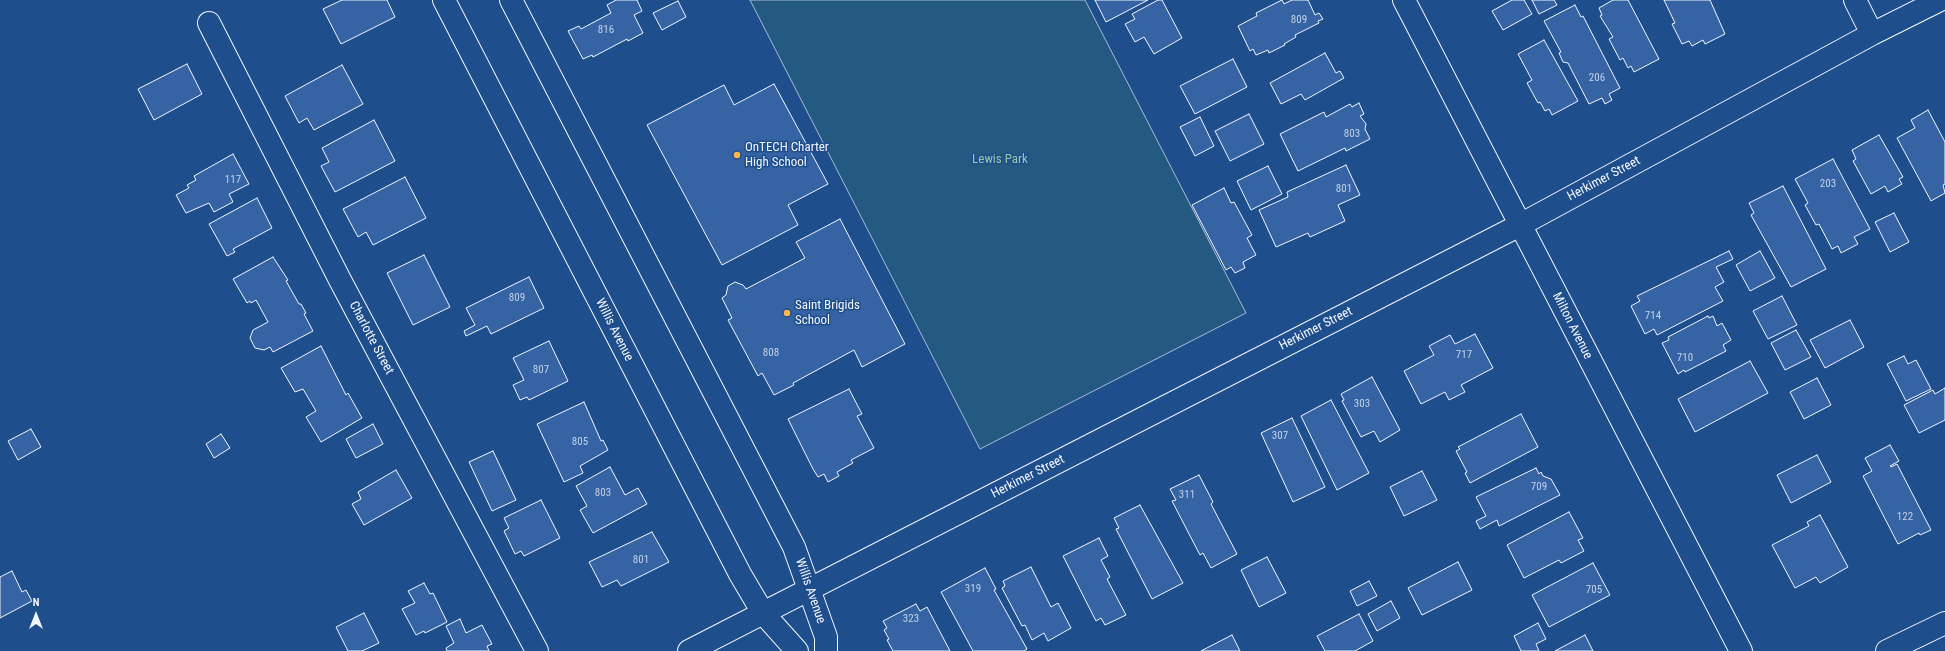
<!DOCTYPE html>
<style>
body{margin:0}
#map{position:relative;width:1945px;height:651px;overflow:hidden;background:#1f4e8c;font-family:"Roboto Condensed",sans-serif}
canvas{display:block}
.north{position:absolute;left:16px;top:595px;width:40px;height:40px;-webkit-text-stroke:3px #1f4e8c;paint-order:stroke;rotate:0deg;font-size:11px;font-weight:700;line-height:16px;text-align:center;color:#f2f6ff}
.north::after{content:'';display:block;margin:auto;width:14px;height:18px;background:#f2f6ff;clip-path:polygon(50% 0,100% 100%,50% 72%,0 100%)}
</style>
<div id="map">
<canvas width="1945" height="651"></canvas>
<div class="north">N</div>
</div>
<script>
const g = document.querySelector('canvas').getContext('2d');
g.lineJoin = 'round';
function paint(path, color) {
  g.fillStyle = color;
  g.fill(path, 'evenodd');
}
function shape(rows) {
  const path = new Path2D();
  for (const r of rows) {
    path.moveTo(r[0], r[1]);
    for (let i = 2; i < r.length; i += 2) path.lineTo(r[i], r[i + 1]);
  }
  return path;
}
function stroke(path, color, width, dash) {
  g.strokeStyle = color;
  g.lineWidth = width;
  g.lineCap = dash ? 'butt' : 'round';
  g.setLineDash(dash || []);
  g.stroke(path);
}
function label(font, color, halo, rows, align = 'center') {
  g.font = font + ' "Roboto Condensed",sans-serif';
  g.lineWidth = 3;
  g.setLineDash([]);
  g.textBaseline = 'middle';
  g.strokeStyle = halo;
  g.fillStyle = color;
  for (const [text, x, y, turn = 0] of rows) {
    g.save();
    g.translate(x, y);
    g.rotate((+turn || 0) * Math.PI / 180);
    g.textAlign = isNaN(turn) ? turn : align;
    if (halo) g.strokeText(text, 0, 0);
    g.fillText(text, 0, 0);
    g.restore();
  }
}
const green = shape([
 [750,0,1085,0,1246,313,980,449,750,0]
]);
const building = shape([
 [342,0,387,0,395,17,341,44,323,9,342,0],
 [616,0,637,0,642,11,634,15,643,33,628,41,627,39,593,57,592,55,583,59,568,31,579,26,581,29,611,13,607,5,616,0],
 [1095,0,1148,0,1106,22,1095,0],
 [1158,0,1162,0,1182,38,1154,54,1144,37,1135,42,1125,24,1135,19,1132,14,1158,0],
 [1282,0,1284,4,1292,0,1308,0,1315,15,1319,13,1323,19,1318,21,1319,23,1295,35,1296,37,1284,44,1285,45,1269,53,1268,50,1256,55,1253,49,1250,51,1238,26,1257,16,1256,13,1282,0],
 [1512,0,1524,0,1532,14,1503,30,1492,11,1512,0],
 [1532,0,1554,0,1557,5,1539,14,1532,0],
 [1613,0,1628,0,1659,59,1634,72,1631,66,1628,68,1623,58,1620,60,1609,39,1613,37,1600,16,1602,15,1599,8,1613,0],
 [1664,0,1710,0,1725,34,1705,44,1703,40,1692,46,1689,41,1682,44,1672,24,1675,23,1664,0],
 [678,1,686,17,662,30,653,13,678,1],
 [1575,5,1581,17,1583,16,1620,88,1609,94,1612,100,1605,104,1602,98,1589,104,1568,63,1563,62,1559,53,1561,52,1544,21,1575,5],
 [1544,40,1578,101,1552,115,1549,109,1545,111,1540,102,1538,103,1527,83,1532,80,1518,54,1544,40],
 [1325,53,1336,73,1340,71,1344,78,1305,100,1301,94,1281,104,1270,83,1325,53],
 [1233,59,1247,87,1195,114,1180,86,1233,59],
 [187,64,202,94,154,120,138,89,187,64],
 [342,65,363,104,314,130,307,118,299,123,285,96,342,65],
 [774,84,828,184,788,205,798,225,722,265,647,125,724,85,734,105,774,84],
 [1359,103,1364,114,1360,116,1366,124,1365,129,1370,139,1346,151,1345,148,1298,171,1280,134,1324,112,1326,117,1350,104,1352,107,1359,103],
 [1928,110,1945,142,1945,184,1943,185,1945,193,1931,201,1897,138,1915,128,1911,120,1928,110],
 [1249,114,1264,144,1230,161,1215,131,1249,114],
 [1200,117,1214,146,1195,156,1180,127,1200,117],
 [374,120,395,161,335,192,321,166,329,162,322,148,374,120],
 [1879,135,1903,177,1899,179,1902,184,1888,192,1885,186,1871,194,1853,161,1856,159,1852,150,1879,135],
 [233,154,249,184,229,194,233,202,214,212,209,203,186,213,176,195,189,188,187,185,196,180,194,176,233,154],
 [1833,159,1870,229,1854,237,1858,244,1841,253,1838,246,1832,249,1819,224,1816,225,1805,205,1808,203,1795,179,1833,159],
 [1346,165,1360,195,1338,205,1345,221,1310,237,1308,233,1276,247,1259,210,1288,197,1287,192,1346,165],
 [1268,166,1282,194,1251,210,1237,181,1268,166],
 [405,177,426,218,373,245,366,232,358,237,343,209,405,177],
 [1783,186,1826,269,1791,287,1751,215,1754,213,1749,203,1783,186],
 [1224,188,1231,203,1234,202,1252,235,1247,238,1256,255,1243,262,1245,268,1235,273,1231,267,1226,270,1192,205,1224,188],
 [257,198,272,228,233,249,235,252,227,256,209,224,257,198],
 [1894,213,1909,242,1890,252,1875,222,1894,213],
 [840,219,905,344,862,367,854,350,793,383,794,385,774,395,762,373,758,376,728,320,732,318,722,298,726,295,728,286,735,282,743,285,746,289,805,258,796,242,840,219],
 [1729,251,1733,259,1716,267,1724,282,1715,287,1723,301,1657,335,1654,329,1645,334,1631,306,1640,301,1637,296,1729,251],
 [1760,251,1775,278,1750,291,1736,265,1760,251],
 [424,255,450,307,413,325,387,273,424,255],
 [273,257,288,280,286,281,299,304,301,304,306,313,304,314,313,331,273,352,270,347,264,350,255,348,250,338,253,330,268,322,256,300,251,303,250,301,247,303,233,279,273,257],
 [529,277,544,308,491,334,487,326,466,336,464,331,475,325,466,308,529,277],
 [1782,296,1797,325,1768,339,1753,311,1782,296],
 [1708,316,1709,318,1713,316,1717,326,1722,323,1731,340,1723,345,1726,351,1685,372,1684,370,1678,374,1662,343,1669,340,1668,337,1708,316],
 [1850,320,1864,347,1825,368,1810,340,1850,320],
 [1796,330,1811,357,1785,370,1771,343,1796,330],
 [1475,334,1493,368,1461,385,1465,392,1449,400,1445,392,1421,404,1404,371,1434,355,1429,346,1450,335,1455,344,1475,334],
 [549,341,568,381,529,400,527,397,520,400,513,385,524,380,513,358,549,341],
 [321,346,346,395,348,393,362,418,321,442,306,417,316,411,303,389,295,392,281,368,321,346],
 [1904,356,1908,364,1916,360,1931,389,1906,401,1887,364,1904,356],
 [1750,361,1768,393,1695,432,1678,399,1750,361],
 [1372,377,1400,430,1380,442,1374,431,1361,437,1342,401,1344,400,1341,394,1372,377],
 [1817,378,1831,405,1804,419,1790,392,1817,378],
 [1945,388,1945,420,1919,433,1904,405,1933,390,1935,394,1945,388],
 [849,389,862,414,857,416,874,448,851,460,853,463,837,472,839,476,828,482,824,474,818,477,813,469,788,419,849,389],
 [1331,400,1369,473,1337,490,1301,416,1331,400],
 [584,402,601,441,603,440,608,450,580,466,583,473,564,482,537,424,584,402],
 [1521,414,1538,447,1470,483,1465,473,1467,472,1456,451,1460,449,1458,447,1521,414],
 [1292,418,1325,487,1293,502,1261,433,1292,418],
 [373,424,383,444,356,458,346,439,373,424],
 [31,429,41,447,18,460,8,441,31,429],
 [221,434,230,448,214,458,206,444,221,434],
 [1890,445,1899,461,1890,466,1891,467,1897,464,1931,530,1920,535,1919,533,1898,544,1863,476,1872,471,1865,458,1890,445],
 [493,451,516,500,492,511,469,462,493,451],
 [1817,455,1831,482,1791,503,1777,475,1817,455],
 [610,467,625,495,638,488,647,504,593,533,580,510,587,506,576,486,610,467],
 [1536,468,1539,474,1541,472,1543,476,1551,479,1560,495,1499,526,1497,520,1480,529,1476,521,1486,516,1476,497,1536,468],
 [396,470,412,498,364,525,352,504,361,499,358,492,396,470],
 [1422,471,1437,500,1404,516,1390,487,1422,471],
 [1199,475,1213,502,1211,504,1237,554,1211,568,1203,553,1200,555,1172,501,1176,500,1170,489,1199,475],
 [541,500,560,538,524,556,521,551,515,554,504,531,509,528,504,518,541,500],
 [1140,505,1183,583,1152,599,1116,529,1119,528,1114,518,1140,505],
 [1569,512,1583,538,1578,540,1584,551,1561,563,1559,560,1524,578,1507,545,1569,512],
 [1820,515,1848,567,1820,583,1816,577,1795,588,1772,545,1809,526,1807,522,1820,515],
 [652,532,669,562,621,586,617,580,602,587,589,562,652,532],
 [1099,538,1108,556,1101,560,1110,577,1107,579,1126,615,1105,625,1101,618,1096,621,1063,556,1099,538],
 [1267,557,1286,593,1259,607,1241,570,1267,557],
 [1458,562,1472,590,1422,615,1408,588,1458,562],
 [1593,563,1610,595,1549,627,1532,595,1593,563],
 [1031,567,1051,607,1058,603,1071,628,1048,641,1044,633,1032,640,1025,625,1022,626,1002,588,1005,586,1003,581,1031,567],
 [985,568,996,589,994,590,1027,649,1024,651,973,651,941,592,985,568],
 [12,571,22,592,26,590,32,601,0,618,0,577,12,571],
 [1369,581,1377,596,1357,606,1350,591,1369,581],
 [424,583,430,594,433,593,447,622,425,633,424,631,416,635,402,609,415,603,408,591,424,583],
 [1391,601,1400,618,1377,631,1368,614,1391,601],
 [916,604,920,611,927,607,950,651,893,651,887,640,889,639,884,630,887,628,883,621,916,604],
 [364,613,379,643,362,651,348,651,336,627,364,613],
 [1359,614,1373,641,1355,651,1325,651,1317,636,1359,614],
 [460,619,466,633,482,625,492,644,487,646,489,651,447,651,446,648,454,643,446,626,460,619],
 [1538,623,1546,639,1536,644,1539,651,1521,651,1514,636,1538,623],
 [1232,635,1240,651,1201,651,1232,635],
 [1585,635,1593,651,1555,651,1585,635]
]);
const minor = shape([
 [444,0,740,574,763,613,797,651],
 [511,0,794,547,826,637,826,651],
 [1855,0,1872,34],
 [209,23,340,280,537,651],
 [689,651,1520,225,1872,34,1940,0],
 [1887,651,1945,623]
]);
const tertiary = shape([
 [1404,0,1741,651]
]);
const markers = [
 [737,155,4,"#ffb74d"],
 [787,313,4,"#ffb74d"]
];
const numberNames = [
 ["809",1299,20],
 ["816",606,30],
 ["206",1597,78],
 ["803",1352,134],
 ["117",233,180],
 ["203",1828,184],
 ["801",1344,189],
 ["809",517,298],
 ["714",1653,316],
 ["808",771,353],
 ["717",1464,355],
 ["710",1685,358],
 ["807",541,370],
 ["303",1362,404],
 ["307",1280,436],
 ["805",580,442],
 ["709",1539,487],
 ["803",603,493],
 ["311",1187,495],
 ["122",1905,517],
 ["801",641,560],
 ["319",973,589],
 ["705",1594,590],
 ["323",911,619]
];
const poiNames = [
 ["OnTECH Charter",745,148],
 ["High School",745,163],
 ["Saint Brigids",795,306],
 ["School",795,321]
];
const parkNames = [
 ["Lewis Park",1000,160]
];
const streetNames = [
 ["Herkimer Street",1604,179,-28],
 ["Milton Avenue",1572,326,63],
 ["Herkimer Street",1316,329,-27],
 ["Willis Avenue",614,330,63],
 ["Charlotte Street",371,338,62],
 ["Herkimer Street",1028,477,-27],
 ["Willis Avenue",810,591,71]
];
paint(green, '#245a82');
stroke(green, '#a8bbd7', 1);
paint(building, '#3563a3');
stroke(building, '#f2f6ff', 1);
stroke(minor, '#f2f6ff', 24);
stroke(tertiary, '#f2f6ff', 24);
stroke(minor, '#1f4e8c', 22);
stroke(tertiary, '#1f4e8c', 22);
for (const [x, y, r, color] of markers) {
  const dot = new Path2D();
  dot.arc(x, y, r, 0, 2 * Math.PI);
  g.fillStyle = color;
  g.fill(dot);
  stroke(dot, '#1f4e8c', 1.5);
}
label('11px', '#c3d1e8', null, numberNames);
label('13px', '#f2f6ff', '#1f4e8c', poiNames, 'left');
label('13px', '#97c8a6', '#1f4e8c', parkNames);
label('13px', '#f2f6ff', '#1f4e8c', streetNames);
</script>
